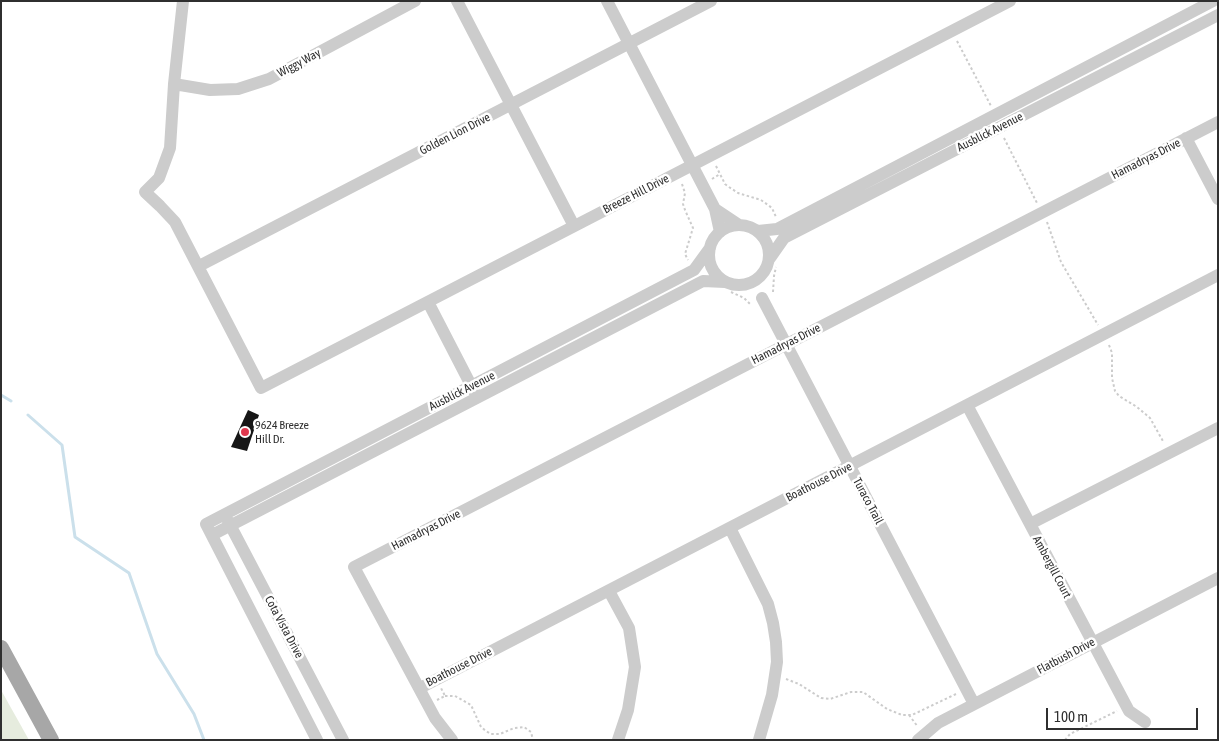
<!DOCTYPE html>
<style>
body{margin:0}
#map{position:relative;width:1219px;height:741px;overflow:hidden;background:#fff;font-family:"Asap Condensed",sans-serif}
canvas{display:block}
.frame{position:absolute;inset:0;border:2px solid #2f2f2f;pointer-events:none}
.scale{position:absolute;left:1046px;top:708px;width:152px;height:22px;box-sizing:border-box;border:2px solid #2f2f2f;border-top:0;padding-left:6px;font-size:15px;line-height:18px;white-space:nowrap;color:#2f2f2f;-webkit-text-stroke:4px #fff;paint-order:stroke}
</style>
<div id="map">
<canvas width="1219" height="741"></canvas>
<div class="frame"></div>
<div class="scale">100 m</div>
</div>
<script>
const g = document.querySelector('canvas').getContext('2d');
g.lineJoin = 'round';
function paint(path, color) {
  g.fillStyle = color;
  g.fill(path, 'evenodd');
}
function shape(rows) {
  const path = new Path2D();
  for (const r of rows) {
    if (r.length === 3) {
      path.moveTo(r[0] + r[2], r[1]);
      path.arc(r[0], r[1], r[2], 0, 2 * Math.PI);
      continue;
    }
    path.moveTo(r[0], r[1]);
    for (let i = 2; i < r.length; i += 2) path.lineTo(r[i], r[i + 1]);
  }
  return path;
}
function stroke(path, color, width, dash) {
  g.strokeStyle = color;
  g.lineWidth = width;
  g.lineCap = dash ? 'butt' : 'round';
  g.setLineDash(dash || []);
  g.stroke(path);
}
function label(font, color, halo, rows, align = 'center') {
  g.font = font + ' "Asap Condensed",sans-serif';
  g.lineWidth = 5;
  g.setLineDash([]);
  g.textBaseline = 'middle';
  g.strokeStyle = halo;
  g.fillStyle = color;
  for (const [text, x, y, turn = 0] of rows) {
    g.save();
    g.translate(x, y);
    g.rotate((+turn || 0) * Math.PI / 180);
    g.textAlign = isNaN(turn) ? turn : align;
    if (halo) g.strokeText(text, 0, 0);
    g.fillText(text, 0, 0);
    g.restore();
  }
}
const green = shape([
 [1,690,29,740,1,740]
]);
const stream = shape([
 [1,395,11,401],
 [28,415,62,445,75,537,129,573,157,654,194,714,204,740]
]);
const building = shape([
 [248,410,259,415,247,451,231,447]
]);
const path = shape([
 [957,41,991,106],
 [1004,138,1037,203],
 [716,166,725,184,729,187,738,193,761,200,768,205,772,208,776,217],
 [712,179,720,174],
 [682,184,685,193,683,204,685,210,693,228,685,254,688,260],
 [1047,222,1061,262,1098,325],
 [731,292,744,298,750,304],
 [773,292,774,276,776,267],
 [1109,345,1112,353,1112,378,1115,391,1119,396,1137,407,1150,418,1164,443],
 [786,679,799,684,821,698,830,699,851,692,863,692,887,709,902,715,912,715,956,694],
 [445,696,455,696,471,705,481,727,486,731,491,734,500,734,514,728,524,727,531,732,533,740],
 [437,700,445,696,441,688],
 [909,715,918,727],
 [1065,740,1070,734,1117,711]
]);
const minor = shape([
 [183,1,174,84,170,148,159,178,145,192,160,206,175,222,261,388,1010,1],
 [457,1,574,226],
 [607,1,715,209],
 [174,84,210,90,238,89,269,79,415,1],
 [1186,138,1218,199],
 [739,255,30],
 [758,231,777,229,1213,1],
 [720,232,715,209,739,225],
 [770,258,784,238,1218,15],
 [199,266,711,1],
 [762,298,974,704],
 [428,302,475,393],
 [967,405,1129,711,1145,722],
 [227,519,343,740],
 [1030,524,1218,428],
 [730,528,768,604,773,623,776,642,777,662,772,695,759,740],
 [212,535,703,281,725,282],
 [609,591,629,628,635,667,628,710,618,740],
 [420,688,1218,275],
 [317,740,206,524,694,270,710,248],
 [452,740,435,718,354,567,1218,122],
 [918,740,938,723,1218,578]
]);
const major = shape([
 [1,648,51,740]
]);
const markers = [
 [245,432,5,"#e0384e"]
];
const streetNames = [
 ["Wiggy Way",299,63,-28],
 ["Ausblick Avenue",990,132,-27],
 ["Golden Lion Drive",455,134,-27],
 ["Hamadryas Drive",1146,159,-27],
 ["Breeze Hill Drive",636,194,-27],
 ["Hamadryas Drive",786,344,-27],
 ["Ausblick Avenue",462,391,-27],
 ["Boathouse Drive",819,482,-27],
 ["Turaco Trail",868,501,62],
 ["Hamadryas Drive",426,530,-27],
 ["Ambergill Court",1052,567,62],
 ["Cota Vista Drive",284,627,62],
 ["Flatbush Drive",1066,656,-28],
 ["Boathouse Drive",459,667,-27]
];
const poiNames = [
 ["9624 Breeze",255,425],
 ["Hill Dr.",255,439]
];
paint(green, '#e6ecde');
stroke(stream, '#cbe0eb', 3);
paint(building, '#161616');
stroke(path, '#ccc', 2, [2.5, 2.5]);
stroke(minor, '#ccc', 12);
stroke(major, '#a7a7a7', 16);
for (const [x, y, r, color] of markers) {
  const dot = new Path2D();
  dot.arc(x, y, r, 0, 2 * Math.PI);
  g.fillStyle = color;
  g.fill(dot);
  stroke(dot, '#fff', 2);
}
label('12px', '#2f2f2f', '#fff', streetNames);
label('12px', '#2f2f2f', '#fff', poiNames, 'left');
</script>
